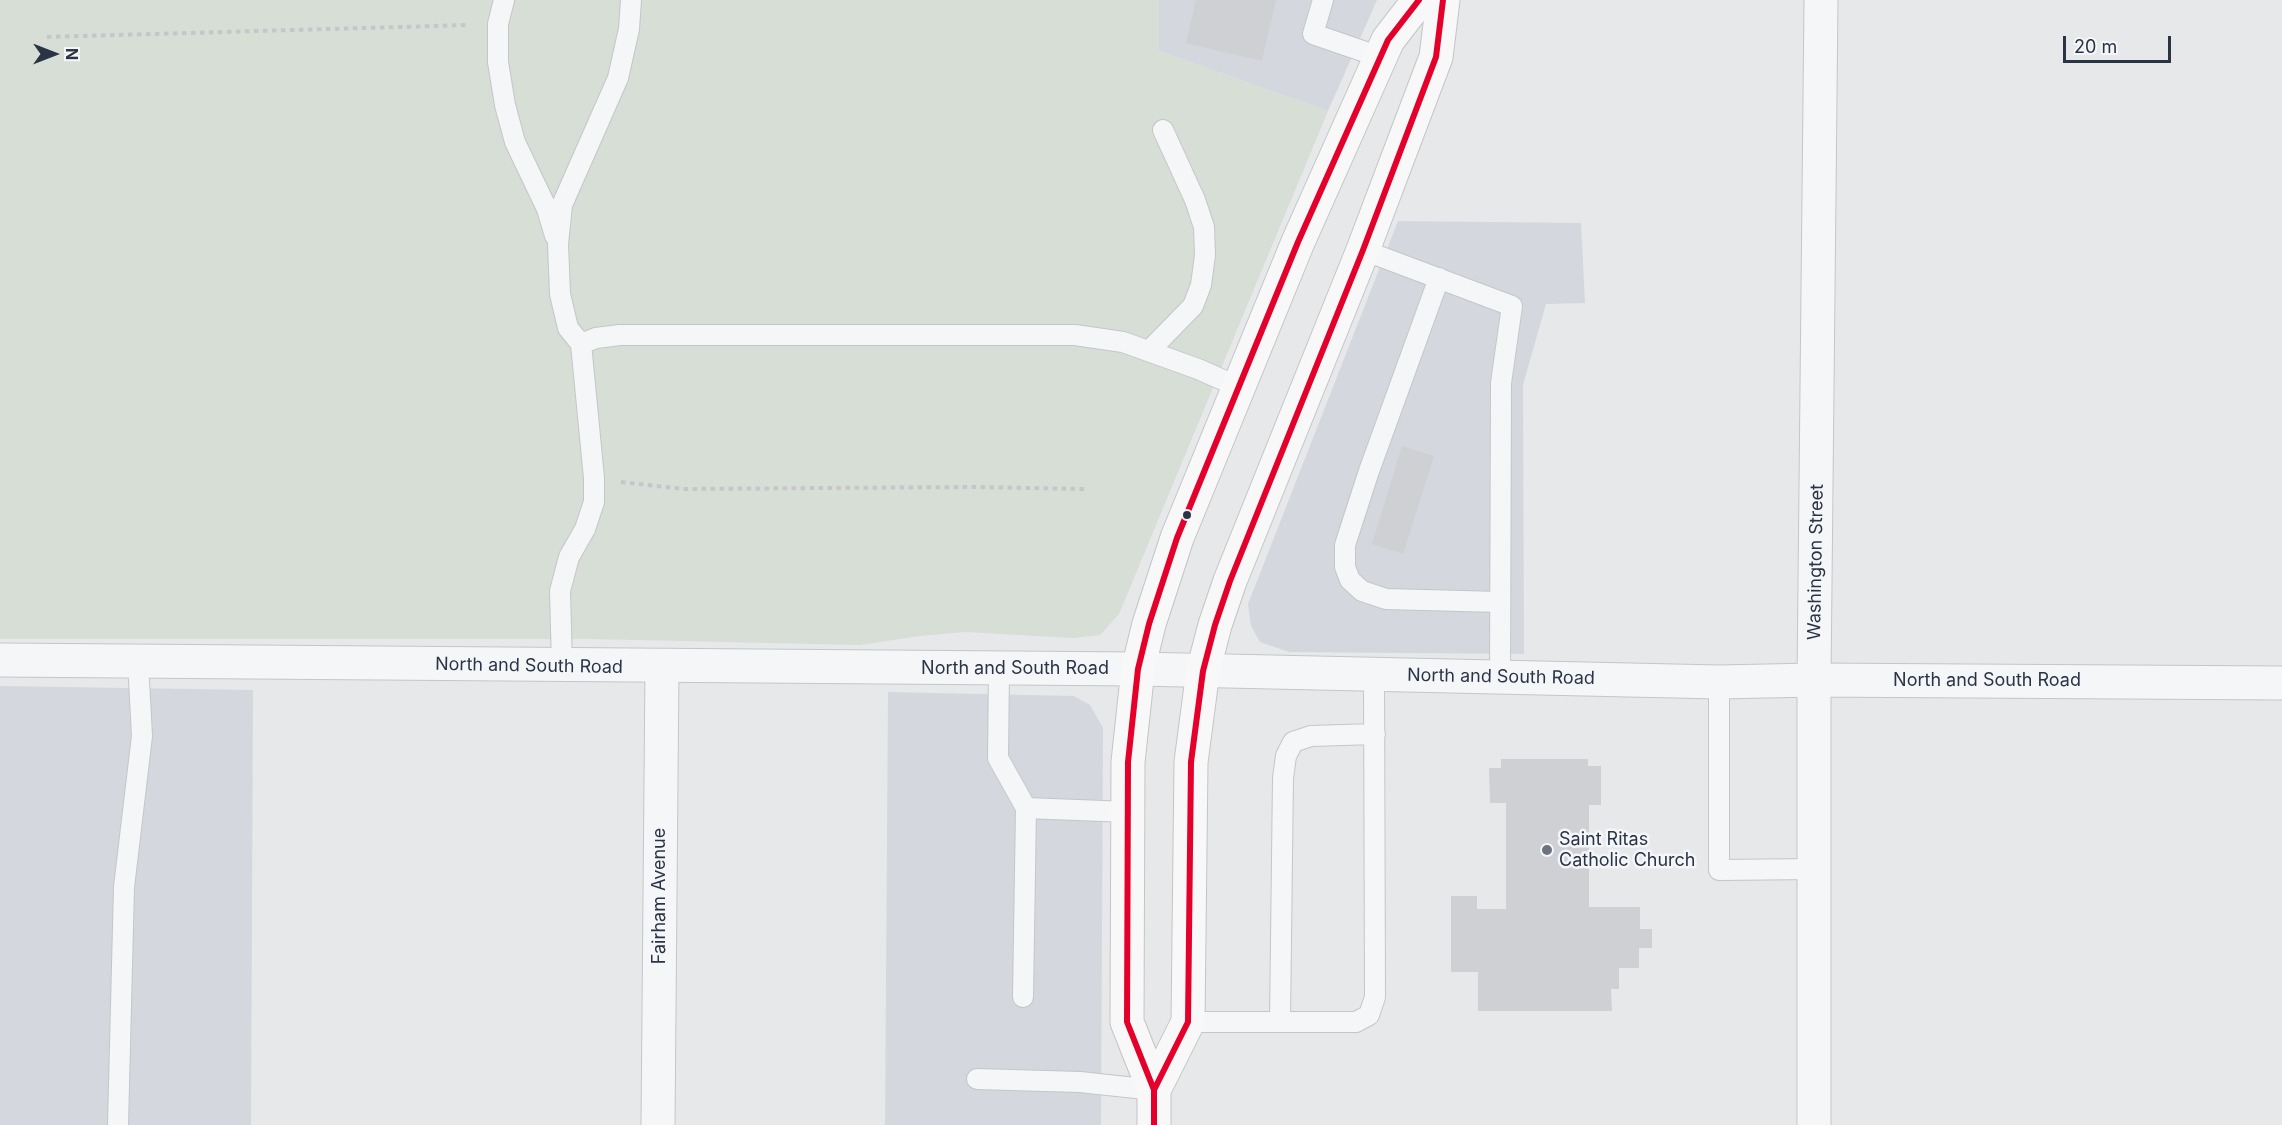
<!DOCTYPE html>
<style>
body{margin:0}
#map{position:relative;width:2282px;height:1125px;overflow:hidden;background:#e6e8ea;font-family:Inter,sans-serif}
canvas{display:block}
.north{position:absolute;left:24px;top:24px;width:60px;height:60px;-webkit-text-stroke:4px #f4f6f9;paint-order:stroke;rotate:90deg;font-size:16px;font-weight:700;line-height:24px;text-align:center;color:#2b3445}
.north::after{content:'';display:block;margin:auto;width:21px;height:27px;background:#2b3445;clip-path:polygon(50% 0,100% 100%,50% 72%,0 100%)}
.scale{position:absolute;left:2063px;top:36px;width:108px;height:27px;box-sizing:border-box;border:3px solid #2b3445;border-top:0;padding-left:8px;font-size:18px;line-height:21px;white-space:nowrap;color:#2b3445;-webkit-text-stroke:4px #f4f6f9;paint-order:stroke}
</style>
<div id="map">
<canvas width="2282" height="1125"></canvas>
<div class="north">N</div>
<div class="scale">20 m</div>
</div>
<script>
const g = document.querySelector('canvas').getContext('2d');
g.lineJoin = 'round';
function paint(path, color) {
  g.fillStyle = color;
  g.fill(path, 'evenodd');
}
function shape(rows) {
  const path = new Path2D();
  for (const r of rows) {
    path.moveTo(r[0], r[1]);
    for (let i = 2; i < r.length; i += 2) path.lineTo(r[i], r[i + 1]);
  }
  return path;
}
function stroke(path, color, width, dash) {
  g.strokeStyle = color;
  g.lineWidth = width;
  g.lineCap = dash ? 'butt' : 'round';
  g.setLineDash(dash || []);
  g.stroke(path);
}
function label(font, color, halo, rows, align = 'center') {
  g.font = font + ' Inter,sans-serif';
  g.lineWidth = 5;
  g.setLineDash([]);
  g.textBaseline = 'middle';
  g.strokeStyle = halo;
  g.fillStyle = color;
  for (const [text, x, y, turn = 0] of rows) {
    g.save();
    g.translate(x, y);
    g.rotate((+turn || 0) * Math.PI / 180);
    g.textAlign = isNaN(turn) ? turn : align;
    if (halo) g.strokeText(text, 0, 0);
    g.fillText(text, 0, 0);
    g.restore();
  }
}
const built = shape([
 [1159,0,1377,0,1328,111,1159,51],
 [1398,221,1581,223,1585,303,1546,304,1523,385,1524,654,1289,652,1260,642,1251,626,1248,604],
 [0,686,253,690,251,1125,0,1125],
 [888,692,1074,696,1090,705,1103,728,1101,1125,885,1125]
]);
const green = shape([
 [0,0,1159,0,1159,51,1328,111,1119,614,1100,635,1073,638,966,632,920,636,860,645,592,639,0,639]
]);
const building = shape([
 [1196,0,1276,0,1262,61,1186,43],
 [1402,446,1434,456,1403,554,1372,544],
 [1501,759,1588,759,1588,766,1601,766,1601,805,1589,805,1589,907,1640,907,1640,929,1652,929,1652,948,1639,948,1639,968,1619,968,1619,989,1611,989,1612,1011,1478,1011,1478,972,1451,972,1451,896,1477,896,1477,909,1506,909,1506,803,1490,803,1489,768,1501,768]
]);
const path = shape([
 [47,37,469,25],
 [621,482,683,489,972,487,1086,489]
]);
const service = shape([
 [504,0,498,24,498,62,505,105,515,142,547,209,555,236],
 [1323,0,1313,34,1380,57],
 [1363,250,1512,306,1501,383,1500,677],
 [1439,278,1369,471,1345,545,1345,567,1350,580,1362,591,1386,599,1500,602],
 [581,344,596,338,620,335,1075,335,1123,342,1198,369,1239,387],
 [1149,351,1193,306,1201,285,1205,255,1204,227,1195,200,1163,130],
 [562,666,560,591,569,557,585,529,594,502,594,478,581,344,568,328,560,294,558,244,562,205,618,78,629,29,631,0],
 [999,669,998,758,1026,808,1128,812],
 [1719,682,1719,870,1814,869],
 [1023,997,1026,808],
 [1280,1021,1283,778,1286,756,1293,742,1311,736,1375,734],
 [1188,1022,1356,1022,1369,1015,1375,997,1374,674],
 [977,1079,1080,1082,1154,1090],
 [118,1125,124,887,142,736,138,662]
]);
const minor = shape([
 [658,1125,662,667],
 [1814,1125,1814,680,1821,0]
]);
const tertiary = shape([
 [0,660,1138,669,1719,682,1814,680,2282,683]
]);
const primary = shape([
 [1154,1090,1188,1022,1191,762,1203,671,1215,625,1230,581,1363,250,1436,57,1443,0],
 [1154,1125,1154,1090,1127,1022,1128,762,1138,669,1149,624,1177,538,1298,242,1388,40,1419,0]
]);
const bus1 = shape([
 [1154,1124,1154,1090,1188,1022,1191,762,1203,671,1215,625,1230,581,1363,250,1436,57,1443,0],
 [1154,1125,1154,1090,1127,1022,1128,762,1138,669,1149,624,1177,538,1298,242,1388,40,1419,0]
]);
const markers = [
 [1187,515,5,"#2b3445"],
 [1547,850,6,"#6c737f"]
];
const streetNames = [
 ["Washington Street",1816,562,-89],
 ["North and South Road",529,666,1],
 ["North and South Road",1015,669],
 ["North and South Road",1501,677,1],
 ["North and South Road",1987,681],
 ["Fairham Avenue",660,896,-90]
];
const poiNames = [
 ["Saint Ritas",1559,840],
 ["Catholic Church",1559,861]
];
paint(built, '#d4d7dd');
paint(green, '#d6ded6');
paint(building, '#ced0d3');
stroke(service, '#c4c6c8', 22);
stroke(minor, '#c4c6c8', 35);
stroke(tertiary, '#c4c6c8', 35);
stroke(primary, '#c2c5c8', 35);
stroke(path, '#c5c6ca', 4, [4.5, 4.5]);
stroke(service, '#f5f6f7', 20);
stroke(minor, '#f5f6f7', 33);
stroke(tertiary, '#f5f6f7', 33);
stroke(primary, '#f8f8f8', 33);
stroke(bus1, '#e4002b', 6);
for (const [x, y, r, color] of markers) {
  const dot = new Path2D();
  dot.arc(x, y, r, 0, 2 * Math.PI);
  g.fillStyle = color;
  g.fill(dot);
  stroke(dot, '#f4f6f9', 2);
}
label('18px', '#2b3445', '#f4f6f9', streetNames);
label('18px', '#2b3445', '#f4f6f9', poiNames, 'left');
</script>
